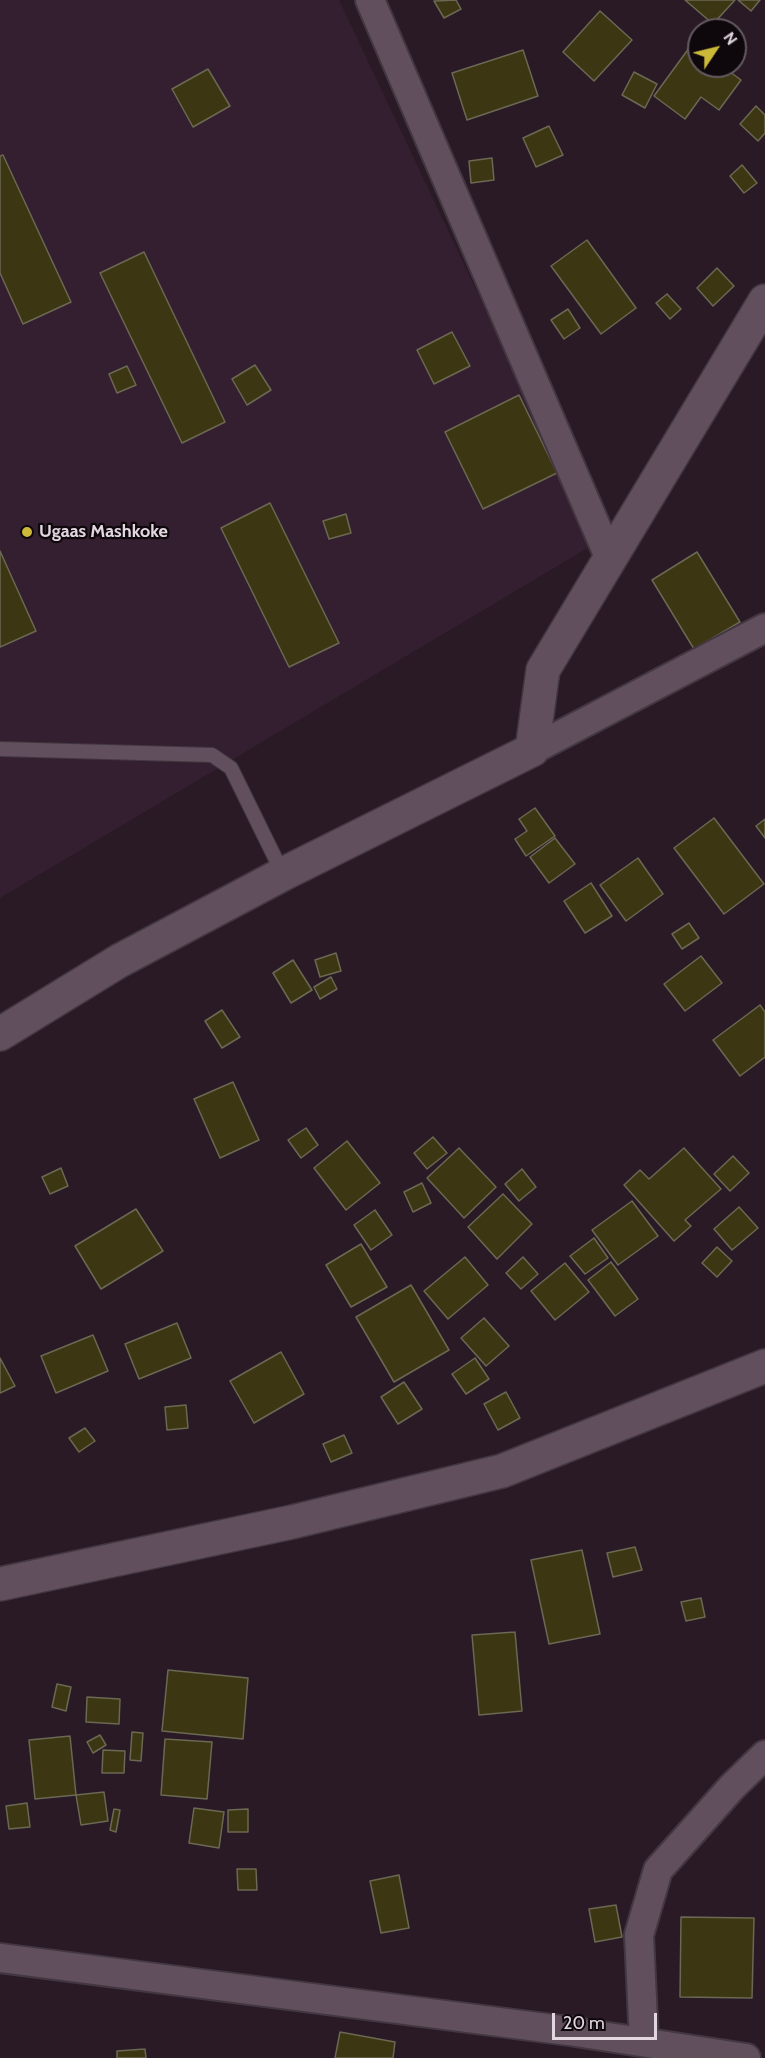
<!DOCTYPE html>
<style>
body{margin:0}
#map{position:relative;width:765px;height:2058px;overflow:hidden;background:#291a26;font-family:Cabin,sans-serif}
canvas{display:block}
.north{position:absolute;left:687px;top:18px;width:60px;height:60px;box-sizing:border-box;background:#0e070c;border:2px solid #635a60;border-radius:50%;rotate:55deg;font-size:16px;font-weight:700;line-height:24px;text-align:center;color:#e2d7df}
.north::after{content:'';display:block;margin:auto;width:21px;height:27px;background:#ccb939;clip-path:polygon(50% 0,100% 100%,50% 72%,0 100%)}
.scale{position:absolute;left:552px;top:2013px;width:105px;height:27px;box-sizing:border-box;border:3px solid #e2d7df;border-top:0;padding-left:8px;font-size:18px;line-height:21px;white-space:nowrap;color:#e2d7df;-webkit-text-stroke:4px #0e070c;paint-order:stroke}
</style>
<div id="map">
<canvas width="765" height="2058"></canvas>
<div class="north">N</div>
<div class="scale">20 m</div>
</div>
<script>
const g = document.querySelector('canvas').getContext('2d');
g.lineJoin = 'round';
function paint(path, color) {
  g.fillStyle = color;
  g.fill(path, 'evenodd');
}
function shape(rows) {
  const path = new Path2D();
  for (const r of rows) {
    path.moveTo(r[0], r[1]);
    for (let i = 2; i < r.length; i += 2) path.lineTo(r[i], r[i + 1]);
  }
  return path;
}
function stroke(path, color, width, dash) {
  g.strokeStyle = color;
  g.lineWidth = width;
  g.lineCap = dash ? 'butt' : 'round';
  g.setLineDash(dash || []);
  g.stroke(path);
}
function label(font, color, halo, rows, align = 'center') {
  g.font = font + ' Cabin,sans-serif';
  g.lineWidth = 4.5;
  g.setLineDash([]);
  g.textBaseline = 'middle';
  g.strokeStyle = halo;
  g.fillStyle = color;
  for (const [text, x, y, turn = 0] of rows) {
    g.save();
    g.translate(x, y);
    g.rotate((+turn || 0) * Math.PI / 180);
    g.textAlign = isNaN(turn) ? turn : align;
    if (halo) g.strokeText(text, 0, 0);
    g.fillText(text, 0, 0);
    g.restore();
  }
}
const built = shape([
 [0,0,339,0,596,543,0,898]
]);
const building = shape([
 [456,0,461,9,444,18,434,1,456,0],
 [685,0,735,0,713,24,685,0],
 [738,0,760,0,751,11,738,0],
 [600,11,632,40,594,81,563,52,600,11],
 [692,44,699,49,699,66,722,66,741,80,719,110,701,97,685,119,654,96,692,44],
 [523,50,538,96,467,120,452,73,523,50],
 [208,69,230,106,193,127,172,89,208,69],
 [634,72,657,84,645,108,622,95,634,72],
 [756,106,765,115,765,133,758,141,740,124,756,106],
 [549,126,563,155,536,167,523,138,549,126],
 [3,155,71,302,23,324,0,273,0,156,3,155],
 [492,158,494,180,471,183,469,161,492,158],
 [742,165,757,183,744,193,730,176,742,165],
 [587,240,636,308,601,334,551,266,587,240],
 [144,252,225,422,182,443,100,273,144,252],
 [717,268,734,286,713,306,697,288,717,268],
 [667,294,681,309,670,319,656,303,667,294],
 [568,309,580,328,564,339,551,320,568,309],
 [452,332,470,366,434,384,417,350,452,332],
 [255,365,271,390,247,405,232,379,255,365],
 [127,366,136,385,117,393,109,374,127,366],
 [519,395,557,473,483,509,445,432,519,395],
 [270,503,339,643,289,667,221,528,270,503],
 [346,514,351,533,329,539,323,521,346,514],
 [0,551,36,631,0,647,0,551],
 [697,552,740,622,694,649,652,580,697,552],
 [535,808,555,836,526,856,515,839,527,831,519,819,535,808],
 [714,818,764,884,724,914,674,848,714,818],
 [765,819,765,838,756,826,765,819],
 [555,838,575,864,549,883,530,857,555,838],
 [638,858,663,894,626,921,600,885,638,858],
 [591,883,612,916,585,933,564,901,591,883],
 [689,923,699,938,682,949,672,934,689,923],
 [336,953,341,971,320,977,315,960,336,953],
 [701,956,722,983,685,1011,664,984,701,956],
 [293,960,312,990,291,1003,273,973,293,960],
 [331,977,337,989,320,999,314,987,331,977],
 [760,1005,765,1012,765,1057,740,1076,713,1040,760,1005],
 [222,1010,240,1037,222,1048,205,1021,222,1010],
 [233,1082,259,1140,220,1158,194,1099,233,1082],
 [306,1128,318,1145,301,1158,288,1140,306,1128],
 [433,1137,447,1153,427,1169,414,1153,433,1137],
 [347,1141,380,1183,346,1210,314,1168,347,1141],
 [459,1148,496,1187,464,1218,427,1178,459,1148],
 [684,1148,721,1189,685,1220,691,1226,674,1241,624,1185,640,1170,649,1179,684,1148],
 [733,1156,749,1173,730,1191,714,1174,733,1156],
 [61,1168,68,1186,50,1194,42,1177,61,1168],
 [522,1169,536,1187,519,1201,505,1184,522,1169],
 [422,1183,431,1203,413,1212,404,1192,422,1183],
 [503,1194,532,1224,497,1259,468,1227,503,1194],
 [632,1201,658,1236,618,1265,592,1230,632,1201],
 [739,1207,758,1228,732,1250,714,1229,739,1207],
 [136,1209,163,1251,101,1289,75,1246,136,1209],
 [375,1210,392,1235,371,1250,354,1225,375,1210],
 [594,1238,608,1258,585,1274,570,1256,594,1238],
 [361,1244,387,1287,351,1307,326,1265,361,1244],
 [717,1247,732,1261,717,1277,702,1263,717,1247],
 [465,1257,488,1285,448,1319,424,1291,465,1257],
 [523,1257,538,1274,521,1289,506,1273,523,1257],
 [611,1262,638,1299,615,1316,588,1280,611,1262],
 [565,1263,589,1292,555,1320,531,1291,565,1263],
 [411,1285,449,1350,394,1382,356,1317,411,1285],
 [484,1318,509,1346,486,1366,461,1338,484,1318],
 [177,1323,191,1358,139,1379,125,1344,177,1323],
 [93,1335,108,1371,56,1393,41,1356,93,1335],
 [281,1352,304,1394,254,1423,230,1381,281,1352],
 [0,1358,15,1386,0,1393,0,1358],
 [475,1358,489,1379,466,1394,452,1374,475,1358],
 [404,1382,422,1409,398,1424,381,1397,404,1382],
 [506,1392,520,1418,498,1430,484,1404,506,1392],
 [186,1405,188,1428,167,1430,165,1407,186,1405],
 [85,1428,95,1441,79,1452,69,1438,85,1428],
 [344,1435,352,1453,331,1462,323,1444,344,1435],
 [635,1547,642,1570,613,1577,607,1553,635,1547],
 [582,1550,600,1634,549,1644,531,1560,582,1550],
 [701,1598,705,1617,686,1621,681,1602,701,1598],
 [515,1632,522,1711,479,1715,472,1635,515,1632],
 [168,1670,248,1678,243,1739,162,1731,168,1670],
 [57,1684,71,1687,66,1711,52,1707,57,1684],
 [87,1697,120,1699,119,1724,86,1722,87,1697],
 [132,1732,143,1733,141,1761,130,1760,132,1732],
 [100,1735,106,1745,93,1753,87,1742,100,1735],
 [70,1736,76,1795,35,1799,29,1740,70,1736],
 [165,1739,212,1742,207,1799,161,1795,165,1739],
 [103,1750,125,1751,124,1773,102,1773,103,1750],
 [104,1792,108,1821,81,1825,76,1795,104,1792],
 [27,1803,30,1827,9,1829,6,1806,27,1803],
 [194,1808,224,1812,219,1848,189,1843,194,1808],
 [114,1809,120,1810,116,1832,110,1830,114,1809],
 [248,1809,248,1832,228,1832,228,1810,248,1809],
 [237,1869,256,1869,257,1890,238,1890,237,1869],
 [399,1875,409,1928,381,1933,370,1881,399,1875],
 [616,1905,622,1937,595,1942,589,1909,616,1905],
 [681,1917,754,1918,752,1998,680,1997,681,1917],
 [340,2032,395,2042,393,2058,335,2058,340,2032],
 [145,2049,146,2058,117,2058,117,2051,145,2049]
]);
const service = shape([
 [0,749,212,755,231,768,283,874]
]);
const minor = shape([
 [370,0,610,559],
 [532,750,765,628],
 [0,1958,569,2031,746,2058],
 [644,2042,639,1935,658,1870,732,1787,765,1755]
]);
const tertiary = shape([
 [0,1584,292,1522,502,1471,765,1366]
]);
const secondary = shape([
 [0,1034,119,961,283,874,532,750,543,670,765,301]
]);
const markers = [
 [27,532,6,"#ccb939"]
];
const poiNames = [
 ["Ugaas Mashkoke",39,532]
];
paint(built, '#341f30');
paint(building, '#3c3712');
stroke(building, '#6b6853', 1.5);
stroke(service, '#433741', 16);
stroke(minor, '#433741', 32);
stroke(tertiary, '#433741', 36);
stroke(secondary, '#433741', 36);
stroke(service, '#614f5d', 14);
stroke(minor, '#614f5d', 28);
stroke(tertiary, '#614f5d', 33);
stroke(secondary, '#614f5d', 33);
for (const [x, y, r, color] of markers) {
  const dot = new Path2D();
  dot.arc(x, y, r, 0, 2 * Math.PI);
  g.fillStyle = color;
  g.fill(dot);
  stroke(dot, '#0e070c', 2);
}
label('bold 18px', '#e2d7df', '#0e070c', poiNames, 'left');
</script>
